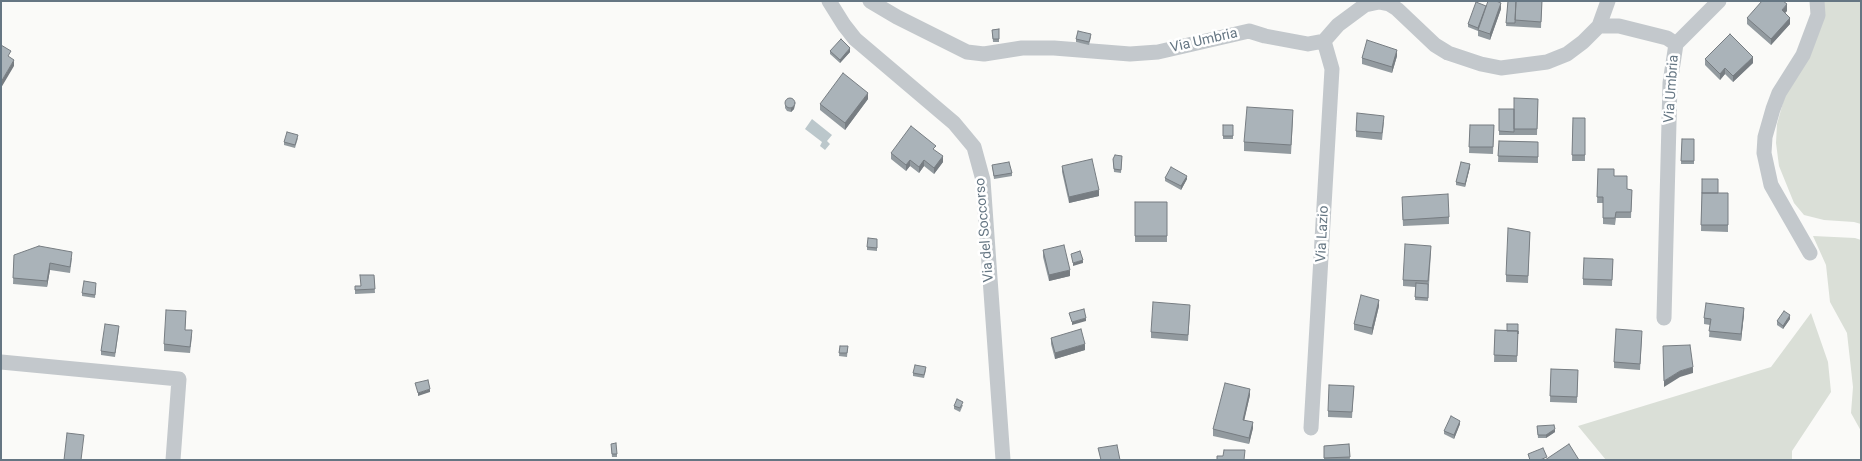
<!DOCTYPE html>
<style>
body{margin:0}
#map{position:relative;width:1862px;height:461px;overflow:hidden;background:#fafaf8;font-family:Roboto,sans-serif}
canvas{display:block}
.frame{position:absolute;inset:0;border:2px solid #657683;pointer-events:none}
</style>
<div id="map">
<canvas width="1862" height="461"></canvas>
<div class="frame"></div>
</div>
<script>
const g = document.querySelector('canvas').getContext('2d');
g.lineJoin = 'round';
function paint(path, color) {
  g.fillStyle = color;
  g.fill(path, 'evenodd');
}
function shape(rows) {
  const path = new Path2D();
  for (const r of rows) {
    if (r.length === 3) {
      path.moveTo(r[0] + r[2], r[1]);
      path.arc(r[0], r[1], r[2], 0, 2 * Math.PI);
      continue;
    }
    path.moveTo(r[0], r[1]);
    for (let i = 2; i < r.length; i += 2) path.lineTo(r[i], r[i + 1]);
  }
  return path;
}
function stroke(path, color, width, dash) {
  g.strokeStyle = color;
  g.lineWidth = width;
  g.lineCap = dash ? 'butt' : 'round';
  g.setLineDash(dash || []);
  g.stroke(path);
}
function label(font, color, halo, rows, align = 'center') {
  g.font = font + ' Roboto,sans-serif';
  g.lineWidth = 5;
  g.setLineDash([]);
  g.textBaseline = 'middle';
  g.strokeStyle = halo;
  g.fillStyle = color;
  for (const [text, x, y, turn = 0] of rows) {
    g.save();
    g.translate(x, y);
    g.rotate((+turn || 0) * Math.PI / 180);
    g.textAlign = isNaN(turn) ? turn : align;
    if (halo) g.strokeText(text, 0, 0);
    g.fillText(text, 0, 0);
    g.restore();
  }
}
const green = shape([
 [1824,1,1861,1,1861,224,1854,222,1824,220,1804,215,1794,203,1779,166,1776,143,1777,124,1784,99],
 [1813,236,1855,238,1861,240,1861,431,1851,413,1853,387,1847,333,1830,302,1826,265],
 [1811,313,1828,362,1831,392,1792,451,1792,460,1606,460,1578,426,1771,367]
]);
const water = shape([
 [812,119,832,135,827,141,830,144,825,150,820,146,822,142,805,129]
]);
const minor = shape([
 [829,1,844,25,855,39,954,123,974,147,983,180,1003,460],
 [870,1,897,17,967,52,984,54,1022,48,1054,48,1130,54,1158,52,1249,31,1265,36,1308,44,1324,41,1338,25,1365,5,1379,2,1389,4,1397,9,1435,45,1448,53,1481,64,1501,68,1547,62,1567,54,1583,42,1599,26,1619,26,1667,38,1676,44,1670,83,1664,318],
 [1599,26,1608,1],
 [1676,44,1719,1],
 [1810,253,1771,185,1764,153,1765,137,1773,109,1779,93,1803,55,1818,15,1817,1],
 [1,362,179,379,173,460],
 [1311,428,1332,69,1324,41]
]);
const wall = shape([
 [1508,1,1542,1,1541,28,1506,26],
 [1498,2,1501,9,1490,40,1478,36,1478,31,1468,27,1468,24],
 [1787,11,1785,13,1790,24,1771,45,1747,24,1747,18],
 [999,29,999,42,993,42,992,30],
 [1091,37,1089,45,1076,42,1076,39],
 [830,51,850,52,840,63,830,54],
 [1397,56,1392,73,1362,64,1362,58],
 [1705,59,1753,63,1733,82,1725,74,1720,80,1705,65],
 [868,99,845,130,820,110,820,104],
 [1538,99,1537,135,1499,135,1499,109,1514,109],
 [785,105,795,105,794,109,791,112,787,111,785,108],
 [1573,118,1585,118,1585,161,1572,161],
 [1293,119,1291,154,1244,151,1244,142],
 [1384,122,1382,140,1356,137,1356,131],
 [1223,125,1233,125,1233,139,1223,139],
 [1470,125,1494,125,1493,154,1469,153],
 [298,138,295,148,284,145,284,142],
 [1682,139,1694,139,1694,164,1681,164],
 [1499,141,1538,142,1538,163,1498,162],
 [936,151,943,162,934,174,924,166,919,173,910,166,906,171,891,159,891,153],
 [1113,159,1122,159,1121,173,1114,172],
 [992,165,1012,173,1012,176,994,179],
 [1062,166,1099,196,1069,203,1062,172],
 [1470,167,1465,187,1456,185,1456,182],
 [1598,169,1614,176,1627,189,1632,190,1631,218,1616,218,1615,225,1603,224,1603,203,1597,203],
 [1165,178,1187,179,1181,190,1165,181],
 [1702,179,1718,193,1728,193,1728,232,1701,231],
 [1135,202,1167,202,1167,242,1135,242],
 [1402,203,1449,217,1449,224,1403,226],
 [1530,232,1528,283,1506,282,1506,275],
 [877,239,877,251,867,250,867,247],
 [1043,250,1070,276,1049,281,1043,257],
 [1431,252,1428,301,1415,300,1415,287,1403,286,1403,280],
 [14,255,72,258,70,273,50,270,47,287,13,284],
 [1613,259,1612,286,1583,285,1583,279],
 [374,275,375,293,355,294,355,286,361,286],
 [96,286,95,298,82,296,82,293],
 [1379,306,1372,335,1354,330,1354,324],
 [1190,311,1188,341,1151,338,1151,332],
 [1744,314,1741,341,1709,337,1710,325,1704,324,1704,318],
 [186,317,185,330,192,336,190,353,164,351,164,344],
 [1790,319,1783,329,1777,325,1777,321],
 [1518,324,1517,362,1494,362,1495,330,1507,331],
 [119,329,115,357,101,355,101,351],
 [1642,337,1640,370,1614,368,1614,362],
 [1051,338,1085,350,1055,359,1051,344],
 [840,346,848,346,847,357,839,356],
 [1551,369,1578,370,1577,403,1550,402],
 [926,370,924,378,913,376,913,373],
 [1354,386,1352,418,1328,417,1328,411],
 [1250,395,1244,420,1253,428,1249,444,1213,436,1213,429],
 [963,405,960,412,954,409,954,406],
 [1460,424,1454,439,1444,434,1444,431],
 [1537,426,1555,432,1546,438,1538,438],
 [1349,444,1350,460,1324,460,1324,446],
 [611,447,617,454,617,457,612,457]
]);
const shadedWall = shape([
 [1501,3,1501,9,1490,40,1490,34],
 [1787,4,1787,11,1782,16,1782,10],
 [1790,18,1790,24,1771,45,1771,39],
 [850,48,850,52,840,63,840,60],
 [1397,50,1397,56,1392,73,1392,67],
 [1753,57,1753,63,1733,82,1733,76],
 [14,60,14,66,1,88,1,82],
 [1725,68,1725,74,1720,80,1720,74],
 [868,93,868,99,845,130,845,123],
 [795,102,794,109,791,112,791,109],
 [943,156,943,162,934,174,934,168],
 [910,160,910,166,906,171,906,165],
 [924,160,924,166,919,173,919,167],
 [1470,164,1470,167,1465,187,1465,184],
 [1187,176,1187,179,1181,190,1181,186],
 [1099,190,1099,196,1069,203,1069,197],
 [1083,260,1083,263,1073,266,1073,263],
 [50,263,50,270,47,287,47,281],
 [1070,270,1070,276,1049,281,1049,275],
 [1379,300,1379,306,1372,335,1372,328],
 [1744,308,1744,314,1741,341,1741,334],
 [1790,315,1790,319,1783,329,1783,326],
 [1086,318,1086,321,1072,325,1072,322],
 [1085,344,1085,350,1055,359,1055,353],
 [1693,367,1693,373,1680,377,1664,387,1664,381,1680,371],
 [430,389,430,392,418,396,418,393],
 [1250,389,1250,395,1243,426,1243,420],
 [1460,421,1460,424,1454,439,1454,435],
 [1253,422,1253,428,1249,444,1249,438],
 [1555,429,1555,432,1546,438,1546,435]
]);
const building = shape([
 [1488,1,1496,1,1501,3,1490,34,1478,30,1488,1],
 [1508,1,1516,1,1515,23,1506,23,1508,1],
 [1516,1,1542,1,1541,22,1515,20,1516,1],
 [1762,1,1783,1,1787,4,1782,10,1790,18,1771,39,1747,18,1762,1],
 [1476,2,1486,6,1478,28,1468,24,1476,2],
 [999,29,999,39,993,39,992,30,999,29],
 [1078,31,1091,34,1089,42,1076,39,1078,31],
 [1730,34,1753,57,1733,76,1725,68,1720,74,1705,59,1730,34],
 [841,39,850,48,840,60,830,51,841,39],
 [1367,40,1397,50,1392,67,1362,58,1367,40],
 [1,45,11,51,8,56,14,60,1,82,1,45],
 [843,73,868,93,845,123,820,104,843,73],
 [790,103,5],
 [1514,98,1538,99,1537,129,1514,129,1514,98],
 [1247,107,1293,110,1291,145,1244,142,1247,107],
 [1499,109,1514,109,1514,132,1499,131,1499,109],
 [1357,113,1384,116,1382,133,1356,131,1357,113],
 [1573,118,1585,118,1585,155,1572,155,1573,118],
 [1223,125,1233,125,1233,136,1223,136,1223,125],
 [1470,125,1494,125,1493,147,1469,147,1470,125],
 [911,126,936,146,933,149,943,156,934,168,924,160,919,167,910,160,906,165,891,153,911,126],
 [287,132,298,135,295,145,284,142,287,132],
 [1682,139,1694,139,1694,161,1681,161,1682,139],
 [1499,141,1538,142,1538,157,1498,156,1499,141],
 [1115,155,1122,156,1121,170,1114,169,1113,159,1115,155],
 [1092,159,1099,190,1069,197,1062,166,1092,159],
 [1009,162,1012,173,994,176,992,165,1009,162],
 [1461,162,1470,164,1465,184,1456,182,1461,162],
 [1171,167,1187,176,1181,186,1165,178,1171,167],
 [1598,169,1614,169,1614,176,1627,176,1627,189,1632,190,1631,212,1616,212,1615,218,1603,218,1603,197,1597,197,1598,169],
 [1702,179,1718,179,1718,193,1702,193,1702,179],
 [1702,193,1728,193,1728,225,1701,225,1702,193],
 [1448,194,1449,217,1403,220,1402,197,1448,194],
 [1135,202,1167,202,1167,236,1135,236,1135,202],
 [1508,228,1530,232,1528,276,1506,275,1508,228],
 [868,238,877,239,877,248,867,247,868,238],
 [1405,244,1431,246,1428,281,1403,280,1405,244],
 [1064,245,1070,270,1049,275,1043,250,1064,245],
 [39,246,72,252,70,267,50,263,47,281,13,278,14,255,39,246],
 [1080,251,1083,260,1073,263,1071,254,1080,251],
 [1584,258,1613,259,1612,280,1583,279,1584,258],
 [360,275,374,275,375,289,355,290,355,286,361,286,360,275],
 [84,281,96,283,95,295,82,293,84,281],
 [1416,283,1428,284,1428,298,1415,297,1416,283],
 [1361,295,1379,300,1372,328,1354,324,1361,295],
 [1153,302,1190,305,1188,335,1151,332,1153,302],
 [1706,303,1744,308,1741,334,1709,331,1711,319,1704,318,1706,303],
 [1084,309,1086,318,1072,322,1069,313,1084,309],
 [166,310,186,311,185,330,192,330,190,347,164,344,166,310],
 [1784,311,1790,315,1783,326,1777,321,1784,311],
 [105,324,119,326,115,353,101,351,105,324],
 [1507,324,1518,324,1518,334,1518,331,1507,331,1507,324],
 [1081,329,1085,344,1055,353,1051,338,1081,329],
 [1616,329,1642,331,1640,364,1614,362,1616,329],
 [1495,330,1518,331,1517,356,1494,355,1495,330],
 [1690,345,1693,367,1680,371,1664,381,1663,346,1690,345],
 [840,346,848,346,847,353,839,353,840,346],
 [915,365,926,367,924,375,913,373,915,365],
 [1551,369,1578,370,1577,397,1550,396,1551,369],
 [428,380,430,389,418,393,415,383,428,380],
 [1225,383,1250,389,1243,420,1253,422,1249,438,1213,429,1225,383],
 [1329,385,1354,386,1352,412,1328,411,1329,385],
 [957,399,963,402,960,408,954,406,957,399],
 [1451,416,1460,421,1454,435,1444,431,1451,416],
 [1554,425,1555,429,1546,435,1538,435,1537,426,1554,425],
 [67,433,84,435,81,460,64,460,67,433],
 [616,443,617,454,612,454,611,444,616,443],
 [1349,444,1350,457,1324,458,1324,446,1349,444],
 [1569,444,1579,460,1545,460,1569,444],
 [1117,445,1120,460,1101,460,1098,448,1117,445],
 [1543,448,1547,457,1540,460,1530,460,1528,454,1543,448],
 [1224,450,1245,450,1244,460,1217,460,1217,456,1223,456,1224,450]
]);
const streetNames = [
 ["Via Umbria",1204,41,-13],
 ["Via Umbria",1672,89,-86],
 ["Via del Soccorso",985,230,-95],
 ["Via Lazio",1323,234,-87]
];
paint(green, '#dadfd7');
paint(water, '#bbc7cb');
stroke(minor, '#c3c8cc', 15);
paint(wall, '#929a9f');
paint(shadedWall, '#777d82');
paint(building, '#aab3b9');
stroke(building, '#777d82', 1);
label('14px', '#657683', '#fff', streetNames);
</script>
